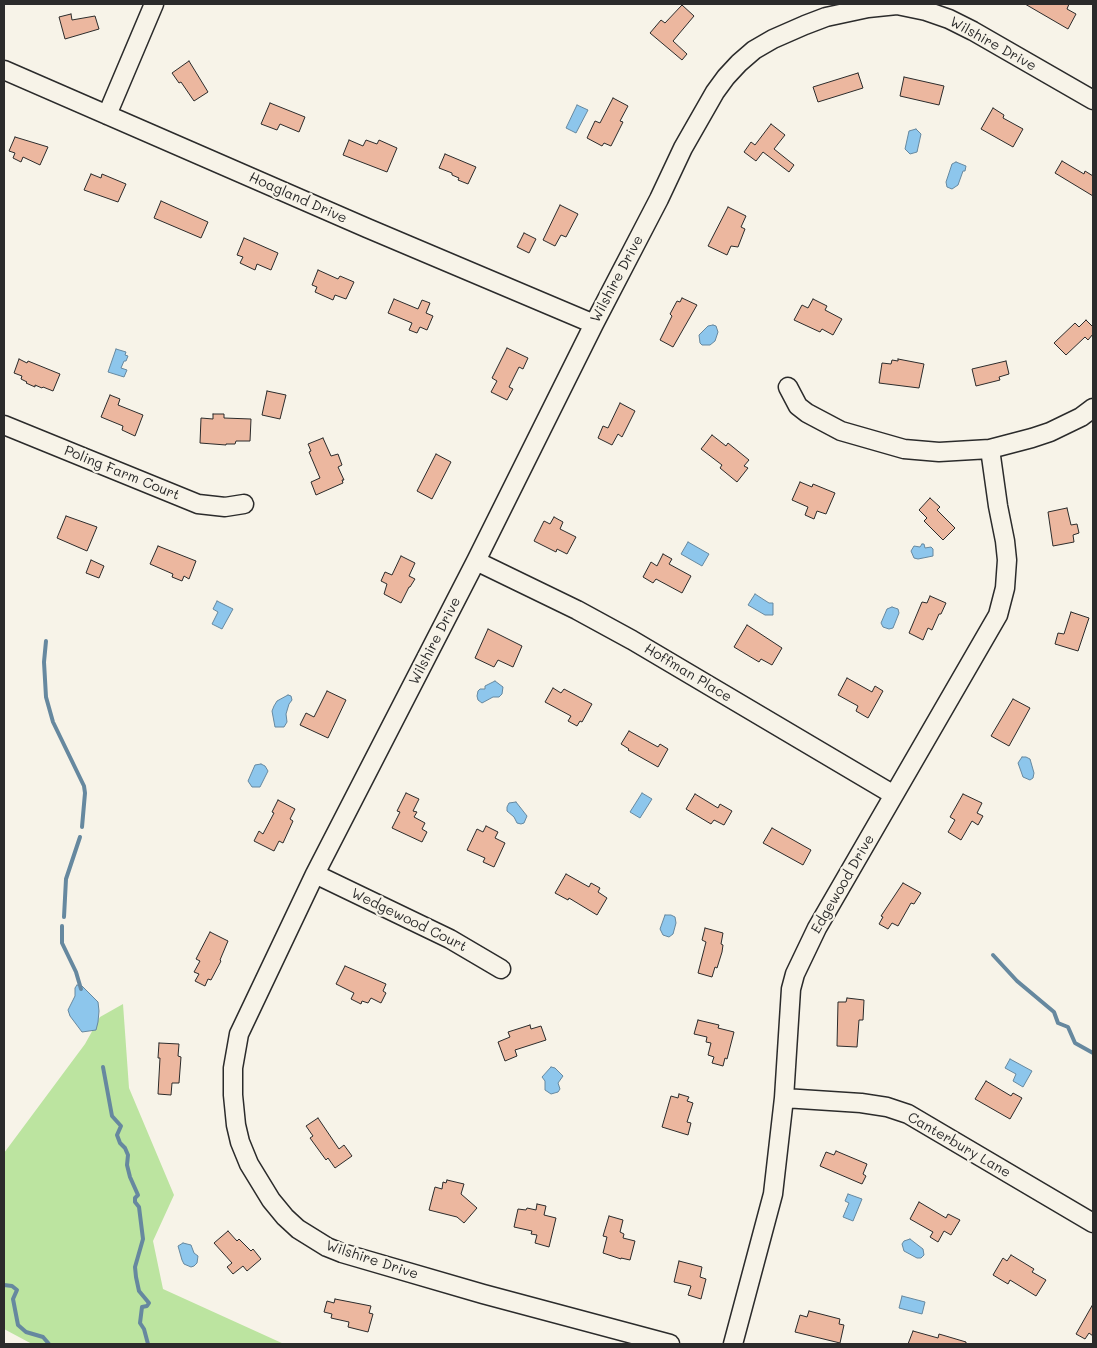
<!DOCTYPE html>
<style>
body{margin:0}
#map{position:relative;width:1097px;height:1348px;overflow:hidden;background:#f7f3e8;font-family:Mali,sans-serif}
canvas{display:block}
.frame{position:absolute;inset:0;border:5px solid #2b2b2b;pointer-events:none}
</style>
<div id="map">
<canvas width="1097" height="1348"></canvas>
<div class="frame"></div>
</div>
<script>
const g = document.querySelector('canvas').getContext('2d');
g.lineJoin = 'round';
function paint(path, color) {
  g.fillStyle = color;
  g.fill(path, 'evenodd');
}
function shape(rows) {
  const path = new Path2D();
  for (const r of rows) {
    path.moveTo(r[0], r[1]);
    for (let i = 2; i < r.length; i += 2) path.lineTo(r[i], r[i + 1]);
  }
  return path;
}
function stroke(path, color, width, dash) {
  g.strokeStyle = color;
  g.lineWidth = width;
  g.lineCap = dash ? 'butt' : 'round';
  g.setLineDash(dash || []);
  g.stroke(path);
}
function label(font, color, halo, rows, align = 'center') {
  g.font = font + ' Mali,sans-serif';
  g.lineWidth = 4.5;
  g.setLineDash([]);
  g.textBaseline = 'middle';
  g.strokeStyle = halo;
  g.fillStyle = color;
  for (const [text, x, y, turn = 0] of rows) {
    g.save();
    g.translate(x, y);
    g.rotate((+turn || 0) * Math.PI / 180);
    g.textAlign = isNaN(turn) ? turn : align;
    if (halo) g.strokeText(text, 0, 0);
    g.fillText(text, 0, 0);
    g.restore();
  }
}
const green = shape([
 [123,1004,129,1088,174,1195,153,1241,163,1289,284,1344,32,1344,4,1329,4,1153,85,1044,100,1017]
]);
const water = shape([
 [577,105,588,110,576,133,566,128,577,105],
 [916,129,921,134,917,152,910,154,905,149,909,131,916,129],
 [956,162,966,166,965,171,963,171,958,185,952,189,947,187,946,182,952,164,956,162],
 [713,325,716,326,718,332,715,341,710,345,702,345,700,343,699,335,708,326,713,325],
 [116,349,126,352,125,355,128,356,126,361,124,361,121,368,127,370,124,377,108,372,116,349],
 [688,542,709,554,702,566,681,554,688,542],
 [922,544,924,544,925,548,931,547,933,549,933,556,918,559,914,558,911,551,914,546,920,547,922,544],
 [755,594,769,603,773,603,773,615,765,615,748,605,755,594],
 [217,601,233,609,222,629,212,624,218,612,213,609,217,601],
 [892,607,898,609,899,613,893,628,889,629,883,627,881,623,887,609,892,607],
 [495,681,503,687,502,694,499,697,493,697,482,703,478,700,477,696,478,691,480,689,485,689,485,686,495,681],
 [288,695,291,696,292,700,289,704,286,714,287,722,284,727,275,727,272,711,274,706,277,701,288,695],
 [1022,757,1026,757,1030,759,1034,773,1033,778,1030,780,1023,777,1018,763,1022,757],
 [261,764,265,766,268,771,260,787,252,787,248,781,255,765,261,764],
 [642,793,652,799,640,818,630,812,642,793],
 [516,802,527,816,524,823,521,824,517,823,514,817,507,811,507,807,509,803,516,802],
 [665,915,671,915,675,917,676,923,673,934,669,937,663,935,660,929,665,915],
 [77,985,82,986,98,1002,99,1011,98,1022,96,1030,82,1032,70,1016,68,1010,75,996,75,988,77,985],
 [1010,1059,1032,1071,1023,1087,1013,1081,1016,1074,1005,1068,1010,1059],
 [551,1067,555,1068,563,1076,558,1083,560,1089,558,1092,551,1094,545,1090,545,1081,542,1077,551,1067],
 [848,1194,862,1199,853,1221,843,1217,849,1203,845,1201,848,1194],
 [910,1239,923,1249,924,1255,921,1258,917,1258,904,1251,902,1244,904,1241,910,1239],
 [183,1243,191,1245,194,1253,198,1256,197,1263,194,1266,191,1267,184,1264,182,1260,178,1246,183,1243],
 [902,1296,925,1302,922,1314,899,1308,902,1296]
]);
const stream = shape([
 [46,641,44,662,46,697,53,722,84,786,85,793,82,827],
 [64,917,66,879,80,837],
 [62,926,62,943,76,972,81,989],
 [993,955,1017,981,1054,1012,1058,1023,1068,1027,1075,1043,1093,1053],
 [103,1067,112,1116,121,1126,117,1135,120,1143,125,1148,128,1155,127,1165,130,1177,138,1195,135,1198,135,1202,139,1207,143,1239,135,1267,136,1277,139,1291,149,1303,147,1306,142,1307,140,1323,144,1329,148,1344],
 [4,1285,12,1286,17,1290,13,1299,18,1325,26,1332,43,1337,49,1344]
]);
const building = shape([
 [1025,4,1069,4,1067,9,1076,14,1068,29,1025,4],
 [682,5,694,16,673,41,687,54,682,60,650,33,661,20,665,23,682,5],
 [71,14,72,20,95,16,99,29,65,39,59,17,71,14],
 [189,61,208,92,194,101,181,82,179,83,172,73,189,61],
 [858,73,863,88,818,102,813,87,858,73],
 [904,77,944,86,939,105,900,96,904,77],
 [613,98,628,106,620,121,623,122,611,146,604,143,602,146,587,138,595,121,600,123,613,98],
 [270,103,305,117,299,132,280,124,277,130,261,124,270,103],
 [993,108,1004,115,1003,118,1023,129,1013,147,981,129,993,108],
 [771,124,785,135,774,149,794,165,789,172,763,152,756,161,744,152,751,142,755,145,771,124],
 [15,137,48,147,40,165,23,157,21,162,13,158,15,153,9,151,15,137],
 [349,140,363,146,366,140,377,144,379,140,397,148,387,172,343,155,349,140],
 [445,154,476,167,468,184,458,180,459,178,452,175,452,173,439,168,445,154],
 [1062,161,1084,174,1085,171,1093,176,1093,196,1055,173,1062,161],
 [91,174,101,178,102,174,126,184,118,202,84,190,91,174],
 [161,201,208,222,201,238,154,218,161,201],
 [560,205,578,214,566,237,561,235,555,246,543,240,560,205],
 [728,207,746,216,741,227,745,229,738,247,731,246,727,255,708,246,728,207],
 [524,233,536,239,529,253,517,247,524,233],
 [244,238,278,253,271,270,257,264,255,270,240,263,243,257,237,255,244,238],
 [318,270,338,279,340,276,354,282,346,299,335,295,333,300,315,292,317,287,312,285,318,270],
 [682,298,697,305,673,347,660,340,672,316,670,314,677,301,680,302,682,298],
 [394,299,418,309,422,300,430,303,426,313,433,316,427,330,420,327,417,333,409,330,412,323,388,313,394,299],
 [813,299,827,306,825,310,842,319,833,335,822,329,820,332,794,320,802,305,808,308,813,299],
 [1086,320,1093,327,1093,334,1088,340,1085,337,1066,355,1054,343,1075,323,1079,327,1086,320],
 [507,348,528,358,523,369,519,367,509,387,513,389,507,400,491,392,497,381,492,378,507,348],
 [19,359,27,363,28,361,60,374,53,391,43,387,42,388,35,385,35,387,26,383,27,382,21,379,22,376,14,373,19,359],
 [898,359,924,364,919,388,879,383,882,363,891,364,892,360,898,361,898,359],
 [1006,361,1009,374,999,377,1000,380,976,386,972,369,1006,361],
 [267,391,286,395,280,419,262,415,267,391],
 [110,395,120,399,118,405,143,415,135,436,122,430,123,426,101,417,110,395],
 [620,403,635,411,622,437,618,434,612,445,598,438,603,426,608,428,620,403],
 [213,414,224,414,224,418,251,419,250,441,236,441,235,444,226,444,226,445,200,443,201,418,213,419,213,414],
 [712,435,726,446,728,443,749,460,744,466,748,468,737,482,720,468,722,465,701,449,712,435],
 [323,438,331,456,338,454,342,465,338,467,344,480,342,480,343,483,316,495,311,482,320,478,309,452,311,451,308,444,323,438],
 [436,454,451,462,432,499,417,491,436,454],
 [800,482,812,487,813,484,835,493,826,514,817,511,814,519,805,515,808,507,792,500,800,482],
 [930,498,940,507,937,510,955,528,943,540,924,521,927,518,919,510,930,498],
 [1067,508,1071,525,1077,524,1079,533,1073,535,1074,542,1053,546,1048,512,1067,508],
 [66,516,97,527,87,551,57,538,66,516],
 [554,517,563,522,560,529,576,537,567,554,557,549,556,552,534,541,544,521,550,524,554,517],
 [158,546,196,561,189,579,184,576,182,581,172,577,173,574,150,564,158,546],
 [663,554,672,559,669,564,691,576,682,593,656,579,653,583,643,577,651,562,657,566,663,554],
 [401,556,415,563,409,576,415,579,410,587,409,587,401,603,384,594,387,584,381,581,385,572,392,575,401,556],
 [91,560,104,566,99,578,86,573,91,560],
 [930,596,946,603,941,614,939,614,932,630,928,628,923,640,909,633,922,602,927,603,930,596],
 [1071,612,1089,618,1078,651,1055,644,1058,633,1064,634,1071,612],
 [747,625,782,648,772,665,761,659,759,662,734,647,747,625],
 [488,629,522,646,513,667,498,660,494,667,475,658,488,629],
 [847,678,872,692,875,686,883,691,868,718,856,711,858,706,838,695,847,678],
 [553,688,561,693,564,689,592,704,582,722,580,721,577,726,568,721,571,716,545,702,553,688],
 [327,691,346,700,328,738,300,725,306,713,314,717,327,691],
 [1013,699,1030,708,1009,746,991,736,1013,699],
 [629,731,658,747,660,744,668,749,658,767,628,750,629,749,621,744,629,731],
 [406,793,419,799,413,811,417,812,414,817,425,823,422,829,427,832,422,842,392,828,400,812,397,811,406,793],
 [695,794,718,808,720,804,732,811,724,825,714,820,711,824,686,809,695,794],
 [963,794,982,803,977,813,983,816,978,825,972,821,961,840,948,832,955,820,950,817,963,794],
 [278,800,295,809,290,819,293,821,283,843,279,841,274,851,254,841,259,831,263,834,274,813,272,812,278,800],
 [486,826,498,832,495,838,505,843,494,867,483,862,485,858,467,850,477,829,483,832,486,826],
 [772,828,811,850,803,865,763,843,772,828],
 [566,874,589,887,591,883,600,888,598,892,607,898,597,915,569,898,568,900,555,893,566,874],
 [903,883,921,893,914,904,911,903,898,926,892,923,888,929,879,924,883,917,881,916,903,883],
 [705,928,723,933,721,944,723,945,722,952,717,968,715,967,712,977,698,973,706,942,702,940,705,928],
 [210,932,228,941,220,960,221,961,211,980,208,979,205,986,195,981,199,974,194,972,200,961,196,959,210,932],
 [345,966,386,984,383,991,386,993,381,1003,371,998,368,1003,362,1001,361,1004,351,999,354,993,336,984,345,966],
 [847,998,864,1000,863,1020,859,1020,857,1047,837,1046,838,1002,846,1002,847,998],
 [698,1020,719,1025,718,1028,734,1032,727,1059,725,1058,723,1066,712,1063,714,1057,708,1055,711,1043,706,1042,707,1037,694,1034,698,1020],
 [530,1025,531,1029,541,1026,546,1040,515,1050,517,1056,505,1061,498,1042,510,1037,508,1032,530,1025],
 [159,1043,179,1044,178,1056,181,1057,179,1083,172,1083,171,1095,158,1094,160,1058,158,1058,159,1043],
 [986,1081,1011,1096,1013,1093,1022,1098,1010,1119,975,1099,986,1081],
 [679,1094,689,1097,687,1101,693,1103,687,1122,691,1123,688,1135,662,1127,671,1096,678,1098,679,1094],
 [318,1118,339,1149,344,1145,352,1156,335,1168,328,1158,326,1160,310,1138,313,1136,306,1126,318,1118],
 [836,1151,867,1164,863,1174,866,1176,862,1184,820,1166,826,1152,834,1155,836,1151],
 [447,1180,464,1184,461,1194,477,1208,464,1223,457,1217,429,1210,435,1187,442,1189,443,1182,446,1183,447,1180],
 [919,1202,946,1218,948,1214,960,1220,951,1235,944,1231,938,1242,930,1237,933,1232,910,1219,919,1202],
 [537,1204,546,1206,544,1215,556,1218,549,1247,535,1243,537,1235,531,1234,532,1231,514,1227,518,1209,526,1210,527,1208,536,1210,537,1204],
 [609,1216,623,1220,620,1232,624,1234,623,1238,635,1241,630,1260,621,1258,621,1259,603,1253,607,1237,603,1236,609,1216],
 [228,1231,237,1241,239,1239,251,1251,253,1249,261,1259,247,1271,243,1266,233,1274,227,1267,232,1263,214,1243,228,1231],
 [1011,1255,1034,1269,1032,1272,1046,1280,1036,1296,1010,1280,1008,1284,993,1275,1003,1258,1007,1261,1011,1255],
 [679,1261,702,1267,700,1277,706,1279,701,1299,688,1295,691,1286,674,1282,679,1261],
 [335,1299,371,1306,369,1313,373,1314,368,1332,348,1327,349,1322,331,1318,332,1314,324,1312,327,1301,334,1303,335,1299],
 [1093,1304,1093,1336,1089,1333,1085,1339,1076,1334,1093,1304],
 [809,1311,840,1319,839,1324,844,1325,840,1343,795,1332,800,1315,807,1317,809,1311],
 [913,1331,938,1338,939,1334,966,1342,966,1344,908,1344,913,1331]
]);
const minor = shape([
 [4,70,367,228,594,324],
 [107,115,154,4],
 [788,387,798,406,807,413,841,431,904,449,939,452,990,449,1032,438,1050,432,1081,417,1093,408],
 [4,425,198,504,225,507,244,504],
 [476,561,577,610,632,640,894,795],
 [315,874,450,939,501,969],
 [784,1098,861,1103,887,1107,908,1114,1093,1223],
 [670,1344,483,1294,342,1253,327,1247,298,1229,285,1217,271,1200,249,1164,240,1142,236,1125,233,1095,233,1068,239,1034,315,874,476,561,594,324,659,199,683,148,715,92,726,77,739,63,754,50,773,39,805,25,826,17,868,8,897,5,926,11,949,19,973,31,1093,100],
 [733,1344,773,1194,784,1098,791,989,795,974,817,928,998,615,1005,588,1007,560,1005,541,998,506,990,449]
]);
const streetNames = [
 ["Wilshire Drive",993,44,29],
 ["Hoagland Drive",298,198,24],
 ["Wilshire Drive",617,279,-62],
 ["Poling Farm Court",122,473,22],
 ["Wilshire Drive",435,641,-63],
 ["Hoffman Place",688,673,31],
 ["Edgewood Drive",843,884,-60],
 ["Wedgewood Court",409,920,26],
 ["Canterbury Lane",959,1145,30],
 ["Wilshire Drive",372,1260,18]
];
paint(green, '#bce4a0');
paint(water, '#8dc6ec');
stroke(water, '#66889f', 1);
stroke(stream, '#66889f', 4);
paint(building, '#ecb79f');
stroke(building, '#2b2b2b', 1);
stroke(minor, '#2b2b2b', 21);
stroke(minor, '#f7f3e8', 18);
label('14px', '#2b2b2b', '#f7f3e8', streetNames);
</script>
